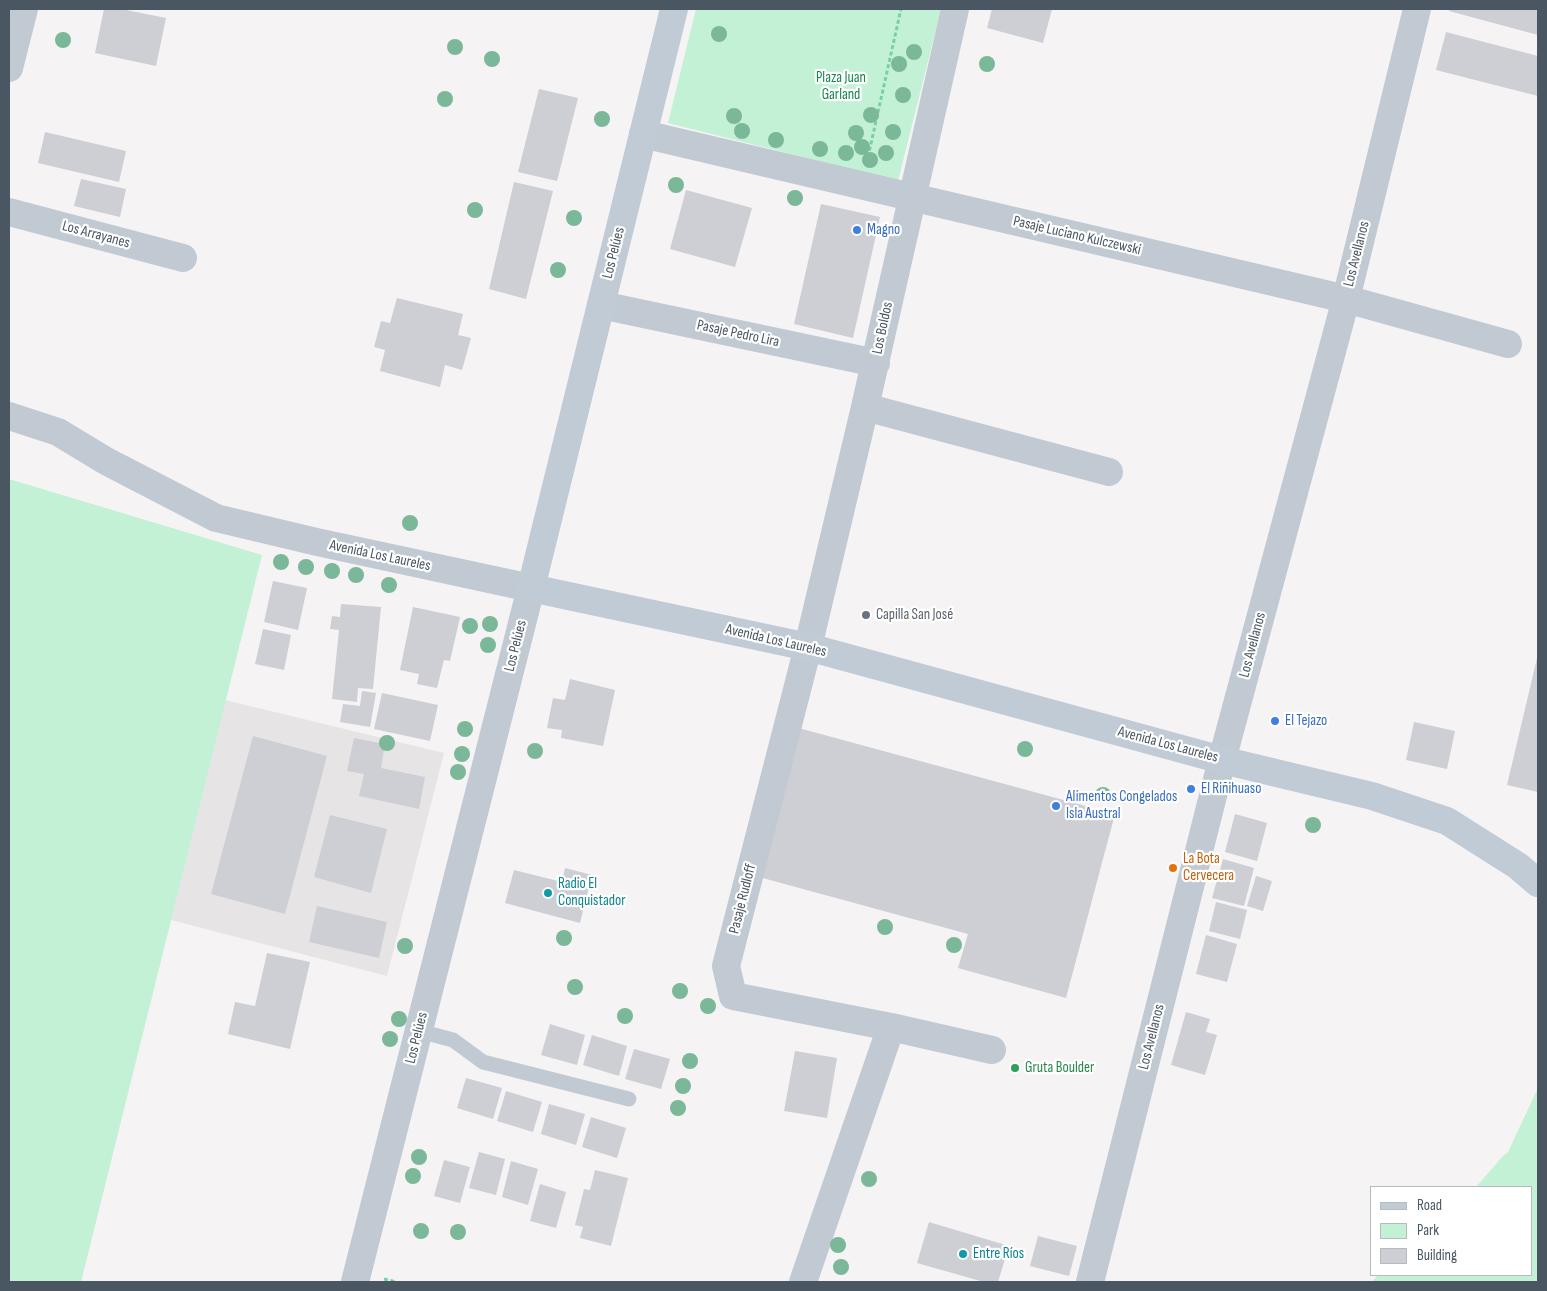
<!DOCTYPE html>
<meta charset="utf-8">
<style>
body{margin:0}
#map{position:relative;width:1547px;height:1291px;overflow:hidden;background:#f5f3f3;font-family:"Sofia Sans Condensed",sans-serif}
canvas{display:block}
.frame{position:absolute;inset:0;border:10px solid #4a5661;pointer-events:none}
.legend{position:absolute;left:1370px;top:1186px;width:162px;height:90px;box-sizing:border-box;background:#fff;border:1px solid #b7bbc0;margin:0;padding:6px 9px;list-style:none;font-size:15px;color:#4a5661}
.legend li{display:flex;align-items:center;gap:10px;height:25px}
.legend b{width:25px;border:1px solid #b7bbc0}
</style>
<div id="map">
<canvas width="1547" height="1291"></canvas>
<div class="frame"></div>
<ul class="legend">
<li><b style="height:6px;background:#c1cbd6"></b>Road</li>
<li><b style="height:14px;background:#c3f1d5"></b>Park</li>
<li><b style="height:14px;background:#cdcfd5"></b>Building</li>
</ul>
</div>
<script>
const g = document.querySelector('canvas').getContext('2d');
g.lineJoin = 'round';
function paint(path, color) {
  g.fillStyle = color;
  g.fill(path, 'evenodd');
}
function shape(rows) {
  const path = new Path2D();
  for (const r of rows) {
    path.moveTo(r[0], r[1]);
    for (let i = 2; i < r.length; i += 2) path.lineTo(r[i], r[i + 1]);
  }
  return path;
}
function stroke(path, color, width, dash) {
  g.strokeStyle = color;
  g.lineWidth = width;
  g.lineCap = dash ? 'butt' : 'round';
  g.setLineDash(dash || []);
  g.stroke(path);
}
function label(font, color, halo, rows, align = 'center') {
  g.font = font + ' "Sofia Sans Condensed",sans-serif';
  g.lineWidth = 4.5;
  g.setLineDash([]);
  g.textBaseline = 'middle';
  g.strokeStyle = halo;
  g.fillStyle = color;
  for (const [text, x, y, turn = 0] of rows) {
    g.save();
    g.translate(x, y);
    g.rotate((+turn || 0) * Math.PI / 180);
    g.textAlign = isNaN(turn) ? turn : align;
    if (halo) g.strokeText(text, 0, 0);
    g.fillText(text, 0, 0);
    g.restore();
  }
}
const education = shape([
 [225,700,444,753,387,976,171,920]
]);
const green = shape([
 [696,9,941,9,898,181,668,123],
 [9,479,262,555,81,1282,9,1282],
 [1538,1088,1538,1282,1372,1282,1378,1275,1531,1275,1531,1187,1476,1187,1503,1156,1508,1152]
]);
const building = shape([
 [104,9,121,9,166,18,156,66,95,53],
 [992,9,1052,9,1043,43,987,28],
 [1450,9,1538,9,1538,35,1449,11],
 [1446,32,1538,56,1538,96,1436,70],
 [539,89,578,98,557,181,518,172],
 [45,132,126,151,119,182,38,163],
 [81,179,126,189,120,217,74,206],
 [514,182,553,191,526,299,489,289],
 [686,190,752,208,735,267,670,249],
 [821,204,880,217,853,338,794,324],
 [397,298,463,314,458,335,471,338,462,370,445,365,440,387,380,371,385,350,374,347,381,321,390,323],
 [273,581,307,588,298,630,264,622],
 [341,604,381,607,373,689,358,688,357,702,332,699,339,630,330,629,332,616,340,617],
 [413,607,460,617,450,661,444,660,437,688,417,684,419,674,400,670],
 [263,629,291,635,284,670,255,664],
 [1538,654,1538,792,1507,785],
 [570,679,615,690,603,746,561,738,562,730,547,728,553,698,565,700],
 [362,691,376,693,370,727,340,722,343,704,360,706],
 [382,693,438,705,430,741,374,729],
 [1414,722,1455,731,1447,769,1406,760],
 [795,727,1115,814,1066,998,958,968,968,934,759,877],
 [253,736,327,756,285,914,211,894],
 [354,738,385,744,381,768,425,777,419,809,359,796,364,774,347,771],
 [1235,814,1267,823,1257,861,1225,852],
 [330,815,387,829,371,893,314,877],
 [1223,859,1254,868,1244,906,1212,898],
 [565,868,592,875,580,923,505,903,514,870,562,882],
 [1256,876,1272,881,1263,911,1247,906],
 [1216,902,1247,910,1240,939,1209,931],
 [317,906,387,922,379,958,309,942],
 [1206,935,1237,944,1227,982,1196,974],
 [267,953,310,962,290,1049,228,1034,235,1002,255,1006],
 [1186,1012,1210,1019,1206,1032,1217,1035,1205,1075,1171,1065],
 [550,1024,585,1035,577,1065,541,1055],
 [592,1035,627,1046,619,1076,583,1065],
 [634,1049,670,1059,661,1089,625,1079],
 [795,1051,837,1058,827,1118,784,1111],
 [466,1078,502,1088,493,1119,457,1108],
 [506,1091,542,1102,533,1132,497,1121],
 [549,1104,585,1114,576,1145,541,1134],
 [591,1117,626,1128,617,1158,582,1147],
 [479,1152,505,1159,496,1195,469,1188],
 [444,1160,470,1167,460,1203,434,1196],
 [511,1161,538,1169,528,1205,502,1197],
 [595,1170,628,1178,611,1246,580,1238,583,1227,575,1225,584,1189,590,1190],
 [540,1184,566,1192,556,1228,530,1221],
 [929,1222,1009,1246,998,1282,984,1282,917,1263],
 [1038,1236,1077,1246,1069,1276,1030,1266]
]);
const path = shape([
 [868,157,901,9],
 [384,1279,396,1282]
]);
const lane = shape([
 [419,1031,453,1040,483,1062,629,1099]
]);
const street = shape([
 [955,9,865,407,808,647,726,966,733,996,891,1027,992,1050],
 [9,68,24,9],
 [643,134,1346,299,1508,344],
 [9,212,183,258],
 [601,305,876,363],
 [865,407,1109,472],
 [9,416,58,432,106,461,216,518,317,542,531,588,355,1282],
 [803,1282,891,1027],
 [1090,1282,1222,760,1346,299,1417,9]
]);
const secondary = shape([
 [674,9,531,588,808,647,1222,760,1372,796,1447,821,1518,866,1538,883]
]);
const trees = [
 [719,34],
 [63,40],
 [455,47],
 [914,52],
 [492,59],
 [899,64],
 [987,64],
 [903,95],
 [445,99],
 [871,115],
 [734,116],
 [602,119],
 [742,131],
 [893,132],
 [856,133],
 [776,140],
 [862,147],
 [820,149],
 [846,153],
 [886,153],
 [870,160],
 [676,185],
 [795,198],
 [475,210],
 [574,218],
 [558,270],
 [410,523],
 [281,562],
 [306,567],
 [332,571],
 [356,575],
 [389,585],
 [490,624],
 [470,626],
 [488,645],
 [465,729],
 [387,743],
 [1025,749],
 [535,751],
 [462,754],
 [458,772],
 [1103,795],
 [1313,825],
 [885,927],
 [564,938],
 [954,945],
 [405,946],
 [575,987],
 [680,991],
 [708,1006],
 [625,1016],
 [399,1019],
 [390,1039],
 [690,1061],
 [683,1086],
 [678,1108],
 [419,1157],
 [413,1176],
 [869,1179],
 [421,1231],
 [458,1232],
 [838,1245],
 [841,1267]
];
const markers = [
 [857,230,5,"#3f7fe0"],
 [866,615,5,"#6b7280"],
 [1275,721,5,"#3f7fe0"],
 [1191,789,5,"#3f7fe0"],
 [1056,806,5,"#3f7fe0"],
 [1173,868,5,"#e8710a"],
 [548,893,5,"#0f9aa8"],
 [1015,1068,5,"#2e9e5b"],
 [963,1254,5,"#0f9aa8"]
];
const parkNames = [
 ["Plaza Juan",841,78],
 ["Garland",841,95]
];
const shopNames = [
 ["Magno",867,230],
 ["El Tejazo",1285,721],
 ["El Riñihuaso",1201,789],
 ["Alimentos Congelados",1066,797],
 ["Isla Austral",1066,814]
];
const streetNames = [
 ["Los Arrayanes",96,235,15],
 ["Pasaje Luciano Kulczewski",1077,236,13],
 ["Los Pelúes",614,253,-76],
 ["Los Avellanos",1357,254,-76],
 ["Los Boldos",883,328,-78],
 ["Pasaje Pedro Lira",738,334,12],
 ["Avenida Los Laureles",380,556,12],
 ["Avenida Los Laureles",776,641,13],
 ["Los Avellanos",1253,645,-75],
 ["Los Pelúes",516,646,-76],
 ["Avenida Los Laureles",1168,745,15],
 ["Pasaje Rudloff",743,899,-76],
 ["Los Avellanos",1152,1037,-76],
 ["Los Pelúes",417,1038,-76]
];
const worshipNames = [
 ["Capilla San José",876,615]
];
const foodNames = [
 ["La Bota",1183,859],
 ["Cervecera",1183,876]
];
const cultureNames = [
 ["Radio El",558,884],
 ["Conquistador",558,901],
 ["Entre Ríos",973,1254]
];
const leisureNames = [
 ["Gruta Boulder",1025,1068]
];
paint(education, '#e6e4e5');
paint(green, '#c3f1d5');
paint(building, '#cdcfd5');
stroke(path, '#7ad0a6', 3, [4, 2.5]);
stroke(lane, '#c1cad2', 15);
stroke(street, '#c1cad2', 28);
stroke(secondary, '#c1cbd6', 28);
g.fillStyle = '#7bb799';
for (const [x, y] of trees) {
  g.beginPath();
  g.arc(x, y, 8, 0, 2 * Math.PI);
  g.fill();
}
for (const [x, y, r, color] of markers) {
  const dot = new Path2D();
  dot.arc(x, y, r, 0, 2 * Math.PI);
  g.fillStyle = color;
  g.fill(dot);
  stroke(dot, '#fff', 2);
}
label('15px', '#17864f', '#fff', parkNames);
label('15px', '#366cbe', '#fff', shopNames, 'left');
label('15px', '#4a5661', '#fff', streetNames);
label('15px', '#5b616d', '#fff', worshipNames, 'left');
label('15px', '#c56008', '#fff', foodNames, 'left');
label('15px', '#0d838f', '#fff', cultureNames, 'left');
label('15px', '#27864d', '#fff', leisureNames, 'left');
</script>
